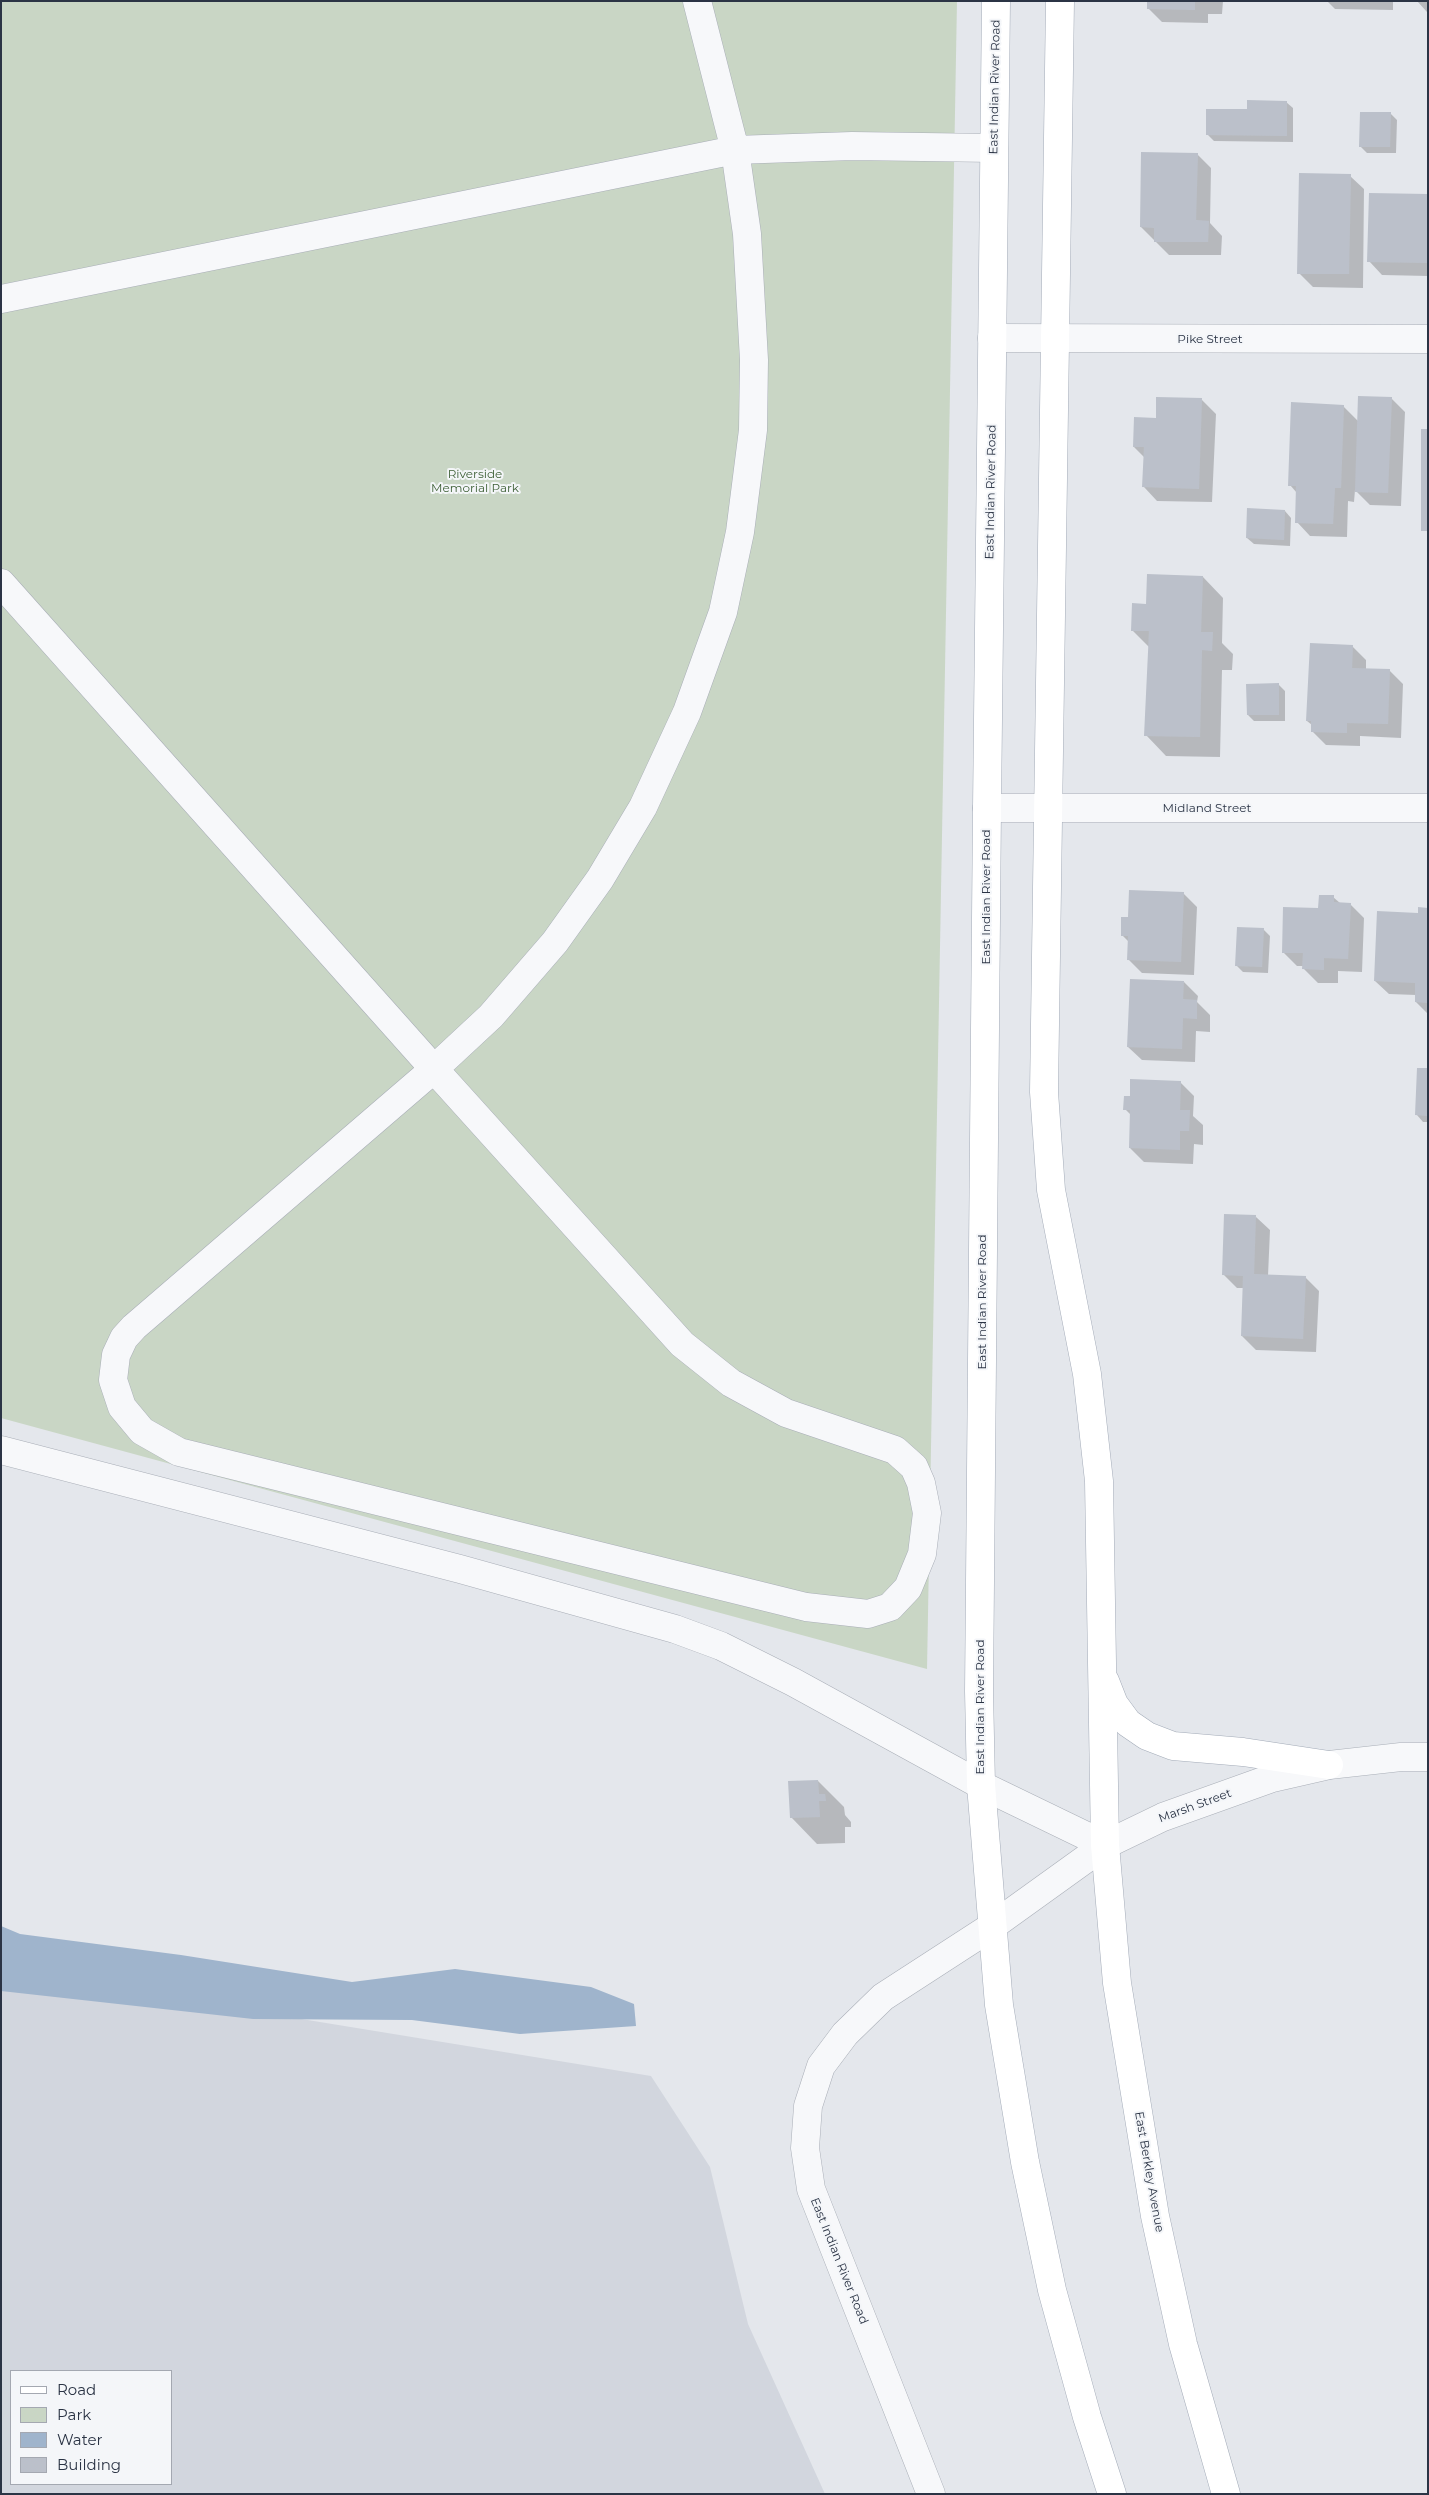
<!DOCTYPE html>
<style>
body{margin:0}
#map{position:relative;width:1429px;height:2495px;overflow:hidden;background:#e4e7ec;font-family:Montserrat,sans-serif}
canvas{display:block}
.frame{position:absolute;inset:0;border:2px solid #2b3445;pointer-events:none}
.legend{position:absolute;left:10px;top:2370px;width:162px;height:115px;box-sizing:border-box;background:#f4f6f9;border:1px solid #a4a8b1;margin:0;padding:6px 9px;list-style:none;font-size:15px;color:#2b3445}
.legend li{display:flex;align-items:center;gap:10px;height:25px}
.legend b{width:25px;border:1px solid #a4a8b1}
</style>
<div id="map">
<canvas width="1429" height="2495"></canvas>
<div class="frame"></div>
<ul class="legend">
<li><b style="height:6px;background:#fff"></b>Road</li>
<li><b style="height:14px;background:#c9d6c5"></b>Park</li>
<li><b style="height:14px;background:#9fb4cc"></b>Water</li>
<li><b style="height:14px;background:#bbc0ca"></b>Building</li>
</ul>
</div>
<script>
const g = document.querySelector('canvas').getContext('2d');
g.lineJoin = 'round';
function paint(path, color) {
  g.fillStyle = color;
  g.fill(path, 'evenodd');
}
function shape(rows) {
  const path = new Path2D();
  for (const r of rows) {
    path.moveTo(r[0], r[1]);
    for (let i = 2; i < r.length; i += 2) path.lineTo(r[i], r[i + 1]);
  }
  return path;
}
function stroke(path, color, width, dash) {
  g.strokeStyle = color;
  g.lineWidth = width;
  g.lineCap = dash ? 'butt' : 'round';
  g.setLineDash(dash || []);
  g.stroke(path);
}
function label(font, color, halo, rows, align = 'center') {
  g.font = font + ' Montserrat,sans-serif';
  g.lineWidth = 4;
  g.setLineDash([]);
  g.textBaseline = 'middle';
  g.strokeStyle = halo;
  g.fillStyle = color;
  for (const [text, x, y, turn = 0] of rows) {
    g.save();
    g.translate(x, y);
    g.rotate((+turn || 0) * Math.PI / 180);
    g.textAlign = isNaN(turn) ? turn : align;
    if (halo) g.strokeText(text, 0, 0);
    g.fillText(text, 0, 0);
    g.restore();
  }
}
const built = shape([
 [1,1970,651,2076,710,2167,748,2324,825,2494,1,2494],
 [11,2371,171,2371,171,2484,11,2484]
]);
const green = shape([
 [1,1,957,1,927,1669,1,1418]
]);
const water = shape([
 [1,1926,20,1934,181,1955,352,1982,455,1969,591,1987,634,2004,636,2026,520,2034,412,2020,253,2019,1,1991]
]);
const shadow = shape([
 [1148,1,1223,1,1222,14,1208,14,1208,23,1162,22,1148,8],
 [1327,1,1393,1,1393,10,1335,9],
 [1417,1,1428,1,1428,12,1427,12],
 [1286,102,1293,108,1293,142,1214,141,1207,134,1248,110],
 [1390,113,1397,120,1396,153,1367,153,1360,146],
 [1197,154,1211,168,1210,223,1222,236,1221,255,1169,255,1141,227],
 [1350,176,1364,189,1363,288,1313,287,1299,273],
 [1428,195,1428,276,1382,275,1369,261],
 [1391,398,1405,412,1401,506,1370,505,1355,490,1354,502,1348,501,1347,537,1310,536,1297,522,1297,493,1290,485,1343,406,1358,421],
 [1202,400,1216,414,1212,502,1157,501,1144,487,1145,458,1134,447,1157,419],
 [1285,511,1291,518,1290,546,1254,544,1247,538],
 [1203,577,1223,598,1222,643,1233,654,1232,670,1222,670,1220,757,1166,756,1146,735,1149,647,1132,630,1147,605],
 [1352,646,1366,660,1366,670,1389,670,1403,684,1401,738,1360,736,1360,746,1326,745,1312,731,1312,725,1307,721],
 [1278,684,1285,691,1285,721,1254,721,1248,715],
 [1183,893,1197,907,1194,975,1142,973,1128,959,1129,942,1122,935,1130,918],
 [1333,897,1340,903,1350,904,1364,918,1362,972,1338,971,1338,983,1318,983,1304,969,1304,966,1297,966,1283,952,1319,909],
 [1428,909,1428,1014,1416,1002,1416,995,1389,994,1375,981,1419,914],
 [1263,929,1270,936,1268,973,1243,972,1236,965],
 [1184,982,1198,996,1197,1002,1210,1015,1210,1032,1196,1031,1195,1062,1142,1060,1128,1047],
 [1428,1069,1428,1122,1423,1122,1417,1115],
 [1180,1082,1194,1096,1193,1116,1203,1125,1203,1145,1194,1144,1193,1164,1144,1162,1130,1148,1131,1115,1125,1109],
 [1256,1217,1270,1230,1268,1276,1305,1277,1319,1291,1316,1352,1256,1350,1242,1336,1244,1288,1237,1288,1223,1274],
 [818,1781,844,1807,845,1815,851,1822,851,1827,845,1827,845,1843,817,1844,791,1817]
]);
const building = shape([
 [1147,1,1195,1,1195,10,1147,9],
 [1247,100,1287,101,1287,136,1206,135,1206,109,1247,109],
 [1360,112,1391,112,1390,147,1359,147],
 [1141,152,1198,153,1196,220,1209,221,1208,242,1154,242,1154,228,1140,227],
 [1299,173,1351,174,1349,274,1297,274],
 [1369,193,1428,194,1428,263,1367,262],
 [1358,396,1392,397,1388,493,1355,492],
 [1156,397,1202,398,1199,489,1142,487,1144,447,1133,447,1134,417,1156,418],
 [1291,402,1344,405,1341,488,1335,488,1333,524,1295,523,1296,486,1288,486],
 [1421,429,1428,429,1428,531,1421,531],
 [1247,508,1285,510,1284,540,1246,538],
 [1147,574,1203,576,1201,632,1213,632,1212,651,1202,650,1200,737,1144,736,1149,631,1131,631,1132,603,1146,604],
 [1310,643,1353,645,1352,668,1390,669,1388,724,1347,723,1347,733,1311,732,1311,721,1306,721],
 [1279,683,1279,715,1247,715,1246,684],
 [1129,890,1184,892,1181,962,1127,960,1128,936,1121,936,1121,917,1128,917],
 [1319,895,1334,895,1334,902,1351,903,1348,959,1324,958,1324,970,1302,969,1303,953,1282,953,1283,907,1318,908],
 [1418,907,1428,908,1428,1003,1415,1002,1415,983,1374,981,1377,911,1418,913],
 [1237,927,1264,928,1262,967,1235,966],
 [1130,979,1184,981,1183,999,1197,1000,1197,1019,1183,1018,1182,1049,1127,1047],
 [1417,1068,1428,1068,1428,1116,1415,1115],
 [1130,1079,1181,1081,1180,1110,1190,1110,1189,1131,1180,1131,1180,1150,1129,1148,1130,1110,1123,1110,1124,1096,1130,1096],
 [1224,1214,1256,1215,1254,1274,1306,1276,1303,1339,1241,1336,1243,1276,1222,1275],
 [818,1780,819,1794,825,1794,826,1801,819,1801,820,1817,790,1818,788,1781]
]);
const minor = shape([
 [1,299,735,150,852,146,994,148],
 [992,338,1428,339],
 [1,583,434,1069,491,1016,555,942,600,879,643,807,687,712,723,612,740,532,753,430,754,360,747,234,735,150,697,1],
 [987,808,1428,808],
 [434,1069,682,1344,731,1383,786,1413,895,1450,914,1467,921,1483,927,1513,922,1554,908,1588,890,1607,868,1614,806,1607,179,1452,142,1431,122,1407,113,1380,116,1355,124,1338,134,1327,434,1069],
 [1,1450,460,1569,675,1629,721,1646,793,1682,981,1785,1105,1845],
 [931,2494,811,2189,805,2148,808,2106,821,2066,845,2034,883,1997,991,1927,1105,1845,1163,1817,1272,1778,1329,1765,1401,1757,1428,1757]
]);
const major = shape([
 [996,1,987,808,979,1691,981,1785,999,2005,1025,2162,1052,2290,1087,2417,1112,2494],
 [1060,1,1044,1092,1051,1190,1087,1374,1099,1481,1105,1845,1117,1983,1155,2216,1183,2344,1226,2494],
 [1105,1681,1114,1704,1128,1723,1147,1736,1173,1746,1243,1752,1329,1765]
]);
const streetNames = [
 ["East Indian River Road",995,87,-89],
 ["Pike Street",1210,339],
 ["East Indian River Road",991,492,-89],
 ["Midland Street",1207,808],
 ["East Indian River Road",986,897,-90],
 ["East Indian River Road",982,1302,-90],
 ["East Indian River Road",980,1707,-90],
 ["Marsh Street",1195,1806,-20],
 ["East Berkley Avenue",1149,2172,80],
 ["East Indian River Road",839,2261,68]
];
const parkNames = [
 ["Riverside",475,474],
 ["Memorial Park",475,488]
];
paint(built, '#d2d6de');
paint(green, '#c9d6c5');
paint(water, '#9fb4cc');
paint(shadow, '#0003');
paint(building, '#bbc0ca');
stroke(minor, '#a9aeb7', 29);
stroke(major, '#a3abb8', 29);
stroke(minor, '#f7f8fa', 28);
stroke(major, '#fff', 28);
label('12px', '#2b3445', '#f4f6f9', streetNames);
label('12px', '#3f6138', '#f4f6f9', parkNames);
</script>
